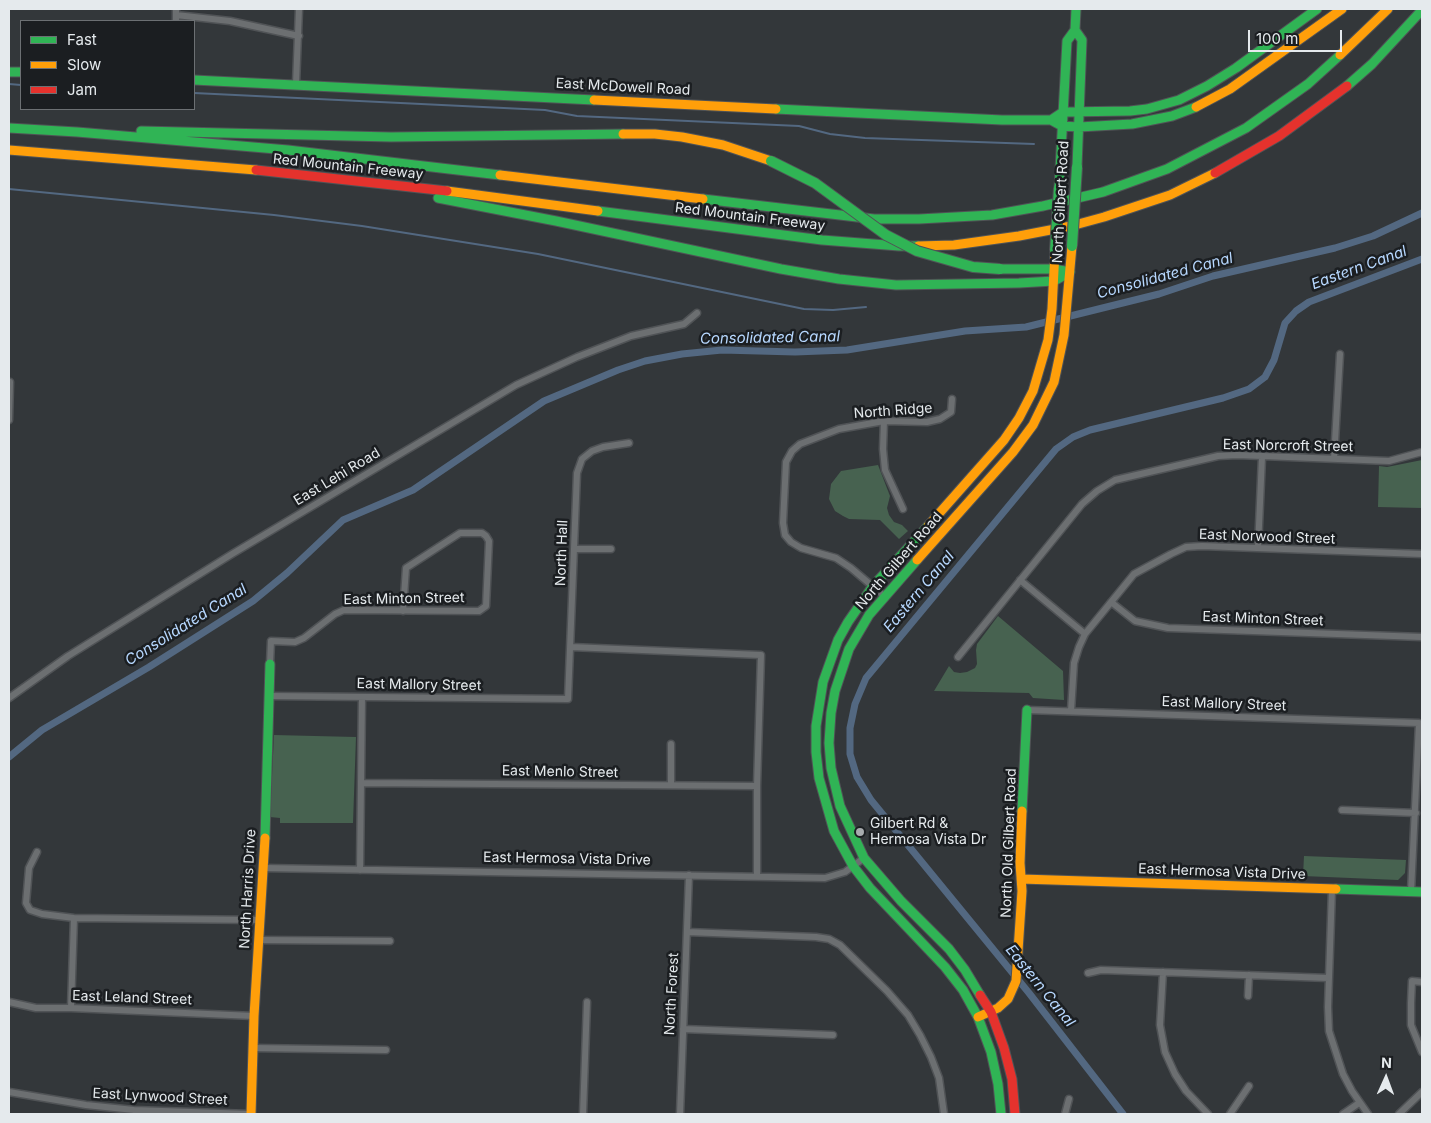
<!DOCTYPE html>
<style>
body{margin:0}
#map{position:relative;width:1431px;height:1123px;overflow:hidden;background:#33373a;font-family:Inter,sans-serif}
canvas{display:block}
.frame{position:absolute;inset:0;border:10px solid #e5eaed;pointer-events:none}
.legend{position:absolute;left:20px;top:20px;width:175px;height:90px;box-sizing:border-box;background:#1b1e21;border:1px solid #6c7073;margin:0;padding:6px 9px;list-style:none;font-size:15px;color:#e5eaed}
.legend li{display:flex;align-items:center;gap:10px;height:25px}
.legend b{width:25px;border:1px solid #6c7073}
.north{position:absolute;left:1361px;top:1053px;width:50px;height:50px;-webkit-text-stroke:4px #1b1e21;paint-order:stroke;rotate:2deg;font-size:14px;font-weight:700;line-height:20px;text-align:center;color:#e5eaed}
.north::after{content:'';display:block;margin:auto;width:18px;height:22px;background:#e5eaed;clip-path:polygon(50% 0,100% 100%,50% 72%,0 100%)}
.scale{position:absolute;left:1248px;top:30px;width:94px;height:22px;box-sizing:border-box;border:2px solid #e5eaed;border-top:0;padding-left:6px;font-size:15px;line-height:18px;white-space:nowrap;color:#e5eaed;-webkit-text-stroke:4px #1b1e21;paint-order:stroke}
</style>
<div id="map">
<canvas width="1431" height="1123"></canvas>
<div class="frame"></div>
<ul class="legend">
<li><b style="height:6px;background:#30b455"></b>Fast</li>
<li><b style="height:6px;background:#ff9f0a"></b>Slow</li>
<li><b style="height:6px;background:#e5322d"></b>Jam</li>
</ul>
<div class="north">N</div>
<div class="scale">100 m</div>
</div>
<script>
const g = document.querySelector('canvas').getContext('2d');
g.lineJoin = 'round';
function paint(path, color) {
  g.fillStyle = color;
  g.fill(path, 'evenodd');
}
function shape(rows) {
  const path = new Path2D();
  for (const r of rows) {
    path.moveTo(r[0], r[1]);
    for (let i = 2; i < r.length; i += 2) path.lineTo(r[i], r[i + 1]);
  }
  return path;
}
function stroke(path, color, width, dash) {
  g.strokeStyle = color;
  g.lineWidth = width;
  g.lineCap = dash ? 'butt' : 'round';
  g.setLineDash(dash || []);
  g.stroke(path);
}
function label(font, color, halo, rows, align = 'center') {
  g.font = font + ' Inter,sans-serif';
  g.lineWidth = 5;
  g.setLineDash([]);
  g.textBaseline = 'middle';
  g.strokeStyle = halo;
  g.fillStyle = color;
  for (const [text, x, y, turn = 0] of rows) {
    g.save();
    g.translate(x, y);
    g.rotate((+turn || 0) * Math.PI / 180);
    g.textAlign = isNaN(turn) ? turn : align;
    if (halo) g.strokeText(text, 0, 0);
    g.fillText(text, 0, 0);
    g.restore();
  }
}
const green = shape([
 [1422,460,1422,508,1378,507,1379,466,1387,467],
 [878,465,890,496,887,508,889,515,894,522,902,525,908,531,899,539,880,520,849,519,843,516,835,511,829,499,831,484,841,471],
 [998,616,1063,671,1064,700,1033,698,1029,693,934,691,949,666,954,672,960,673,967,672,975,668,977,664,976,650,977,644],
 [274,735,356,737,353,823,280,823,280,818,270,817],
 [1304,856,1406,860,1405,873,1398,880,1303,876]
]);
const stream = shape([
 [9,84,21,85],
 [194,93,545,110,577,116,799,126,830,134,865,138,1034,144],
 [9,189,274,215,362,226,538,254,804,309,833,310,866,307]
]);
const canal = shape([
 [9,757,42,730,149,667,253,601,287,573,343,520,413,490,544,401,618,370,645,361,682,354,722,350,795,352,847,350,965,331,1026,327,1159,294,1213,276,1335,248,1373,236,1422,213],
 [1123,1114,1029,993,871,800,857,777,850,754,850,728,855,704,866,678,1056,449,1073,437,1090,430,1223,398,1249,389,1265,377,1274,360,1285,323,1296,311,1309,302,1422,259]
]);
const street = shape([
 [176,15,230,21,299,36],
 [176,21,176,9],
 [296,84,299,9],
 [9,420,10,382],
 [884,421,883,449,885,470,903,509],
 [1334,459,1340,354],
 [1258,548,1262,457],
 [574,549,611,549],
 [1020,580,1085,634],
 [884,596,851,568,836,558,801,548,791,542,785,535,783,523,786,462,792,451,800,444,839,429,884,421,927,422,940,419,951,412,952,399],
 [1111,602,1135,621,1168,628,1422,637],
 [571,647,761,655,757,786,757,876],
 [958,657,1082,504,1097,491,1115,480,1218,456,1237,455,1389,461,1422,452],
 [270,664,271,641,295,642,304,638,335,614,344,610,479,611,486,606,489,541,486,536,482,533,460,533,406,568,403,611],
 [270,696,568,699,577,473,582,459,592,451,603,447,629,443],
 [9,698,68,656,232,554,516,385,577,357,631,336,684,324,697,313],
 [1027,710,1419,723,1411,892],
 [1071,711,1074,663,1079,647,1085,634,1134,574,1171,554,1186,547,1202,546,1422,554],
 [362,783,757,786],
 [671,785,671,744],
 [1342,810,1416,813],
 [37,852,29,868,26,903,30,910,42,914,74,918,260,920],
 [264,868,825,878,845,872,864,858],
 [360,870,362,697],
 [1332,889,1328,1007,1329,1031,1343,1074,1352,1091,1368,1114],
 [687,932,816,937,829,939,840,945,887,991,908,1015,920,1035,931,1057,939,1078,944,1114],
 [259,940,390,941],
 [1163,972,1160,1025,1165,1052,1175,1074,1186,1091,1208,1114],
 [1088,973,1101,970,1329,978],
 [1422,982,1412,981,1411,1003,1411,1025,1422,1052],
 [1248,996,1249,975],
 [9,1002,36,1008,71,1008,254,1016],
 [71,1008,74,918],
 [683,1029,833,1035],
 [253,1048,386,1050],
 [9,1092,86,1105,134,1110,250,1114],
 [583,1114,587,1002],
 [680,1114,689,875],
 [1065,1114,1069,1099],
 [1230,1114,1249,1086],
 [1343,1114,1359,1103],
 [1399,1114,1422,1092]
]);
const fast = shape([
 [1076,9,1075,30,1082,40,1077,167],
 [9,72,21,72],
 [194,80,594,100],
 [1347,86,1372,64,1422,10],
 [776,109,1002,120,1051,120,1062,126,1079,127,1132,124,1172,116,1196,107],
 [1051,120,1063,112,1130,111,1147,109,1179,100,1207,86,1236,68,1317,9],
 [9,128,77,132,288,150,500,175],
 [141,131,391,137,623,134],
 [1059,188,1067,41,1075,30],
 [438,198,556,221,781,269,839,279,896,285,1019,283,1054,281,1070,272],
 [703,199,874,219,919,219,992,215,1043,206,1103,192,1167,169,1246,128,1308,84,1340,55],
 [598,211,822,240,899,246,918,246],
 [1000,269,1054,269,1070,272],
 [928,526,873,586,848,622,838,640,823,682,816,726,816,752,819,778,834,831,853,866,870,888,945,967,963,990,978,1017,991,1052,998,1084,1001,1114],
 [917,560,869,615,849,649,835,691,831,713,829,743,831,768,840,806,864,858,901,901,949,949,965,970,980,995],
 [1022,811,1027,710],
 [265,838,270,664],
 [1336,889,1422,892]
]);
const slow = shape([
 [1340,55,1388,9],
 [594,100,776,109],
 [1196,107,1230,89,1342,9],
 [623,134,655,134,682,137,723,145,771,161],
 [9,150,256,170],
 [500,175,703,199],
 [447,191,598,211],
 [918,246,954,245,1019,236,1071,226,1104,217,1170,195,1215,173],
 [928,526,1004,440,1019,418,1033,391,1048,340,1052,309,1055,251],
 [917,560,1013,452,1033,425,1054,382,1064,335,1072,246],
 [1021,879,1336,889],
 [978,1017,998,1008,1008,999,1016,981,1022,891,1020,863,1022,811],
 [251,1114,254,1016,265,838]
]);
const jam = shape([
 [256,170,447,191],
 [1215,173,1279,136,1347,86],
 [980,995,991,1012,1004,1048,1012,1079,1015,1114]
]);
const fastBridge = shape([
 [771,161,815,183,886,235,917,251,973,267,1000,269],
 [1072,246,1077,167],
 [1055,251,1059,188]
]);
const markers = [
 [860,832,5,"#a7abae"]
];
const streetNames = [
 ["East McDowell Road",623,87,3],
 ["Red Mountain Freeway",348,167,6],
 ["North Gilbert Road",1061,202,-87],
 ["Red Mountain Freeway",750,217,7],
 ["North Ridge",893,411,-4],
 ["East Norcroft Street",1288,446,1],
 ["East Lehi Road",337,477,-31],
 ["East Norwood Street",1267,537,2],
 ["North Hall",562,553,-88],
 ["North Gilbert Road",899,561,-49],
 ["East Minton Street",404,599,-1],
 ["East Minton Street",1263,619,2],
 ["East Mallory Street",419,685,1],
 ["East Mallory Street",1224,704,2],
 ["East Menlo Street",560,772,1],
 ["North Old Gilbert Road",1009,843,-88],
 ["East Hermosa Vista Drive",567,859,1],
 ["East Hermosa Vista Drive",1222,872,2],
 ["North Harris Drive",248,889,-87],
 ["North Forest",672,994,-87],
 ["East Leland Street",132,998,2],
 ["East Lynwood Street",160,1097,3]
];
const poiNames = [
 ["Gilbert Rd &",870,824],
 ["Hermosa Vista Dr",870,840]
];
const waterNames = [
 ["Eastern Canal",1359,268,-20],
 ["Consolidated Canal",1165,276,-15],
 ["Consolidated Canal",770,338,-1],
 ["Eastern Canal",919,592,-50],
 ["Consolidated Canal",186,625,-32],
 ["Eastern Canal",1040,986,51]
];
paint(green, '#476250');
stroke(stream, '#536881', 2);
stroke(canal, '#536881', 7);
stroke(street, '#505356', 9);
stroke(fast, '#505356', 11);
stroke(slow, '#505356', 11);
stroke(jam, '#505356', 11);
stroke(street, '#6c6f71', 6);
stroke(fast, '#30b455', 9);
stroke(slow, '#ff9f0a', 9);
stroke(jam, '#e5322d', 9);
stroke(fastBridge, '#505356', 12, []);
stroke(fastBridge, '#30b455', 10);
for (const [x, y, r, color] of markers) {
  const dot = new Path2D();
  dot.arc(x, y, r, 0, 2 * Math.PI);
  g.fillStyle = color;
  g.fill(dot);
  stroke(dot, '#1b1e21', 2);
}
label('14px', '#e5eaed', '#1b1e21', streetNames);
label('14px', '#e5eaed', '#1b1e21', poiNames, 'left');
label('italic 15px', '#b7d8ff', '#1b1e21', waterNames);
</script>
